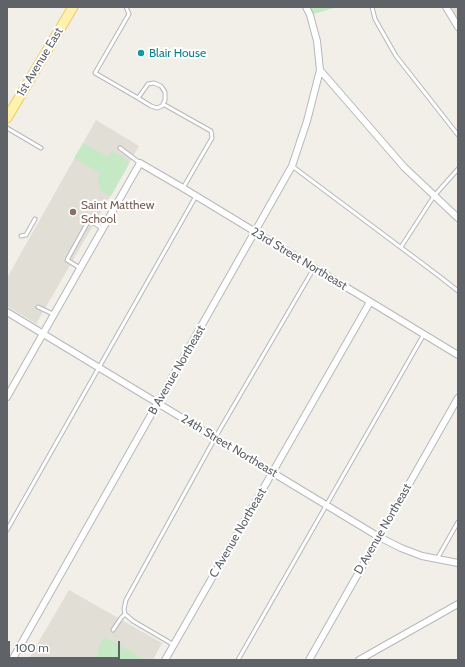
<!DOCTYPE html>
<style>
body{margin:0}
#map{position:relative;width:465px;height:667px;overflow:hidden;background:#f1efe8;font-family:Cabin,sans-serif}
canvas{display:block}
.frame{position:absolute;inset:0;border:8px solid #5f6368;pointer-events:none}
.scale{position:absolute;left:8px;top:641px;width:112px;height:18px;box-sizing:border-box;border:2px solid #5f6368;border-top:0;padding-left:5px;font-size:12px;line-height:14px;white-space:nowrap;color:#5f6368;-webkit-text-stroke:3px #fff;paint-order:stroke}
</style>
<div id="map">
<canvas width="465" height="667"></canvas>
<div class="frame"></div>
<div class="scale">100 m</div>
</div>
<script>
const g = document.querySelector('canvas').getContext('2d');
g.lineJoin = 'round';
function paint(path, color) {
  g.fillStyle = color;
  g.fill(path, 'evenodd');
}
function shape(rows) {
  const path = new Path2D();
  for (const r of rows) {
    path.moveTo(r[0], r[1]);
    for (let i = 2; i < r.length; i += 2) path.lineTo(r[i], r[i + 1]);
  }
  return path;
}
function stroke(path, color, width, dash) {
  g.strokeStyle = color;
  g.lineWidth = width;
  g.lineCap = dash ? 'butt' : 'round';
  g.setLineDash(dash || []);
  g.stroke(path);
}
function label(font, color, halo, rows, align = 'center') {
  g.font = font + ' Cabin,sans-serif';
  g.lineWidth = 4;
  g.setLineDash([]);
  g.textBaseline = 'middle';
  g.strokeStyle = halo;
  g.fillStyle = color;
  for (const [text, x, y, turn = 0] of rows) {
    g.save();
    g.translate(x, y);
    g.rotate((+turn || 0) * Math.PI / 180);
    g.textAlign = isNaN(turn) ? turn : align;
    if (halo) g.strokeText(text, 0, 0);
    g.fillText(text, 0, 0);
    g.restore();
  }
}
const education = shape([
 [446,7,458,7,458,27],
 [96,120,139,146,36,324,7,306,7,278],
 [69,590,162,643,153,660,28,660]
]);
const green = shape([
 [306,7,337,7,310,15],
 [83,143,108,157,112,151,123,157,129,164,111,196,101,191,98,177,100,173,74,158],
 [105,637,145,660,96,660,100,644]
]);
const service = shape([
 [126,7,129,14,95,73,138,98,151,106,157,108,162,106,165,100,165,92,161,86,154,83,148,84,138,98],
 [372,7,375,19,396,56,458,135],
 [163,104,211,131,212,138,183,188],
 [7,128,41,148],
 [120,148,140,163],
 [292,166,439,276,458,291],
 [21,236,26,235,35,219],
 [401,247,434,196,458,169],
 [80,268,67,260,89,220,103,229],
 [38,307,53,314],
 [7,530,196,196],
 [437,559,458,522],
 [125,614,124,609,126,600,215,438,314,268],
 [113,630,121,618,125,614,133,621,174,645],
 [238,660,424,334]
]);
const minor = shape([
 [306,7,310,15,317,41,320,70,404,167,458,218],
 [446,7,458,27],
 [7,312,379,537,401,548,422,556,458,563],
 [7,397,140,163,183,188,458,355],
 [12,660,292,166,307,121,320,70],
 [165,660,370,302],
 [309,660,458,398],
 [359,660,458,604]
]);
const primary = shape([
 [7,118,73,7]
]);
const markers = [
 [141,53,4,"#0f9aa8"],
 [73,212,4,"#8d6e63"]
];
const cultureNames = [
 ["Blair House",149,53]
];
const streetNames = [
 ["1st Avenue East",40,62,-59],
 ["23rd Street Northeast",299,259,31],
 ["B Avenue Northeast",177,370,-60],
 ["24th Street Northeast",229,446,31],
 ["D Avenue Northeast",383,529,-60],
 ["C Avenue Northeast",238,533,-60]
];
const educationNames = [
 ["Saint Matthew",81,205],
 ["School",81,219]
];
paint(education, '#e1ded6');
paint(green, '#c5e8c5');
stroke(service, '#b5b8bc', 5);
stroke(minor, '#b5b8bc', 8);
stroke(primary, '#f2c960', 11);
stroke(service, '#fff', 3);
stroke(minor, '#fff', 6);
stroke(primary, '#fff2af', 9);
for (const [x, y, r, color] of markers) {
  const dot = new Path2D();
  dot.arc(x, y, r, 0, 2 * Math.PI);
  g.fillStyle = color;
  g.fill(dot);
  stroke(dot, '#fff', 1.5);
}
label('12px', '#0d838f', '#fff', cultureNames, 'left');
label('12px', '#5f6368', '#fff', streetNames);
label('12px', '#785e54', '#fff', educationNames, 'left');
</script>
